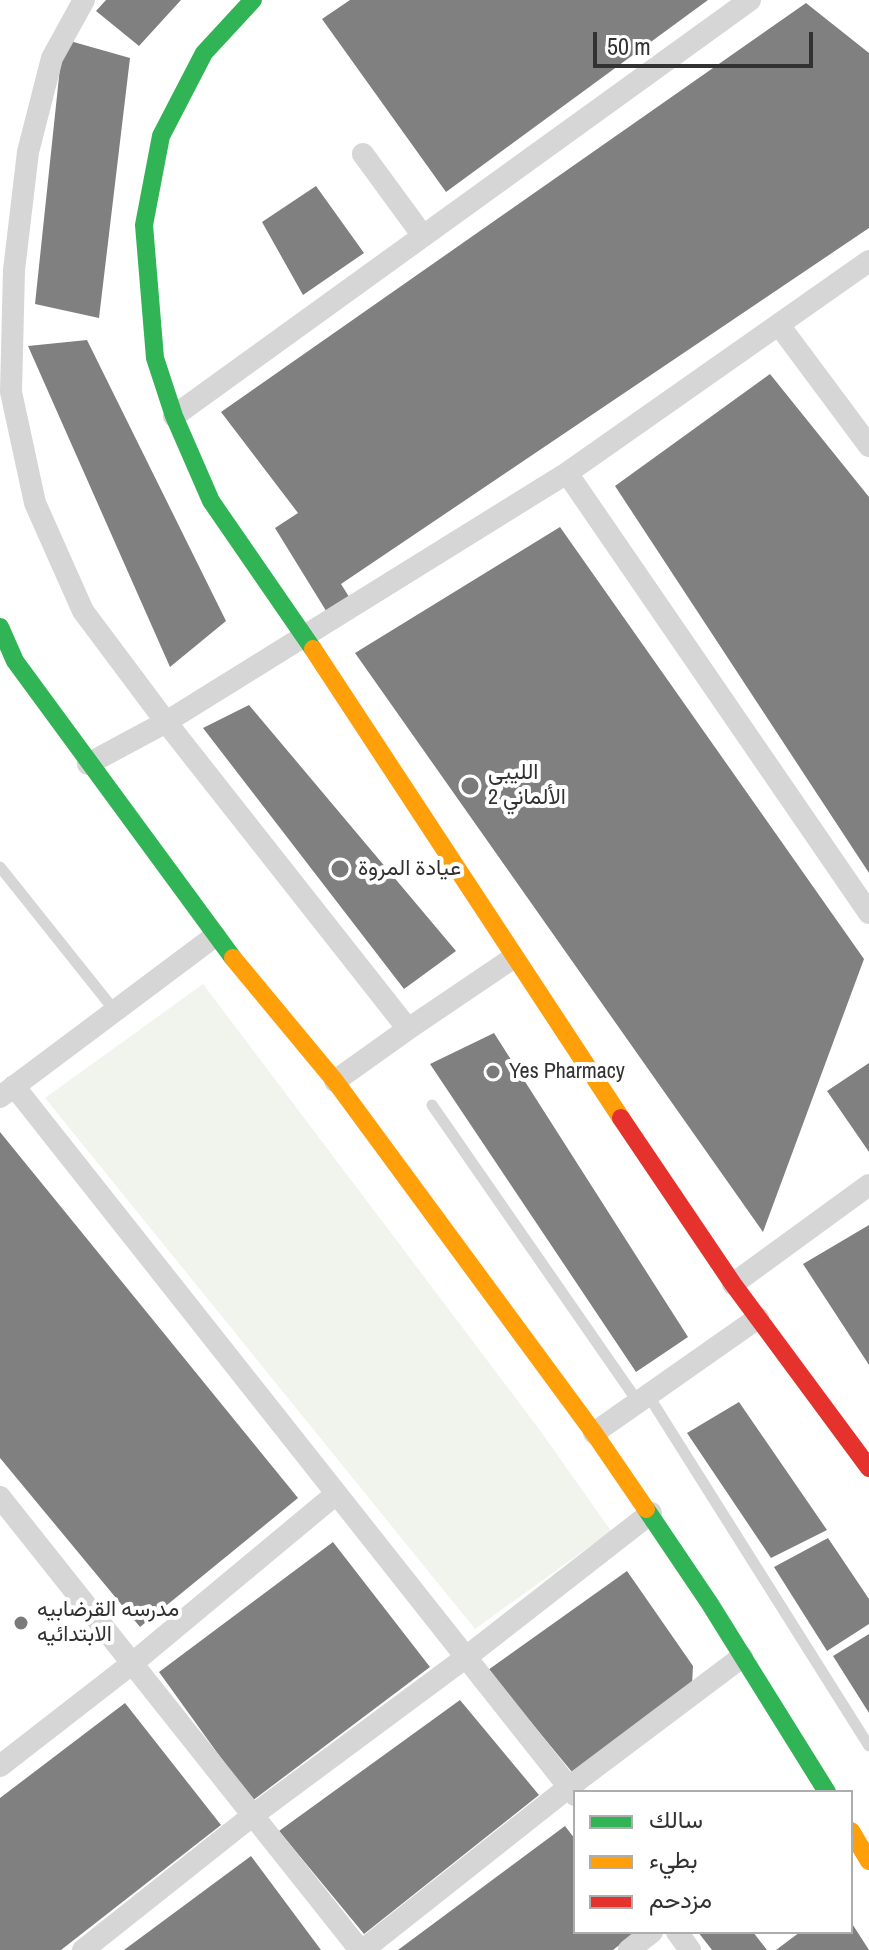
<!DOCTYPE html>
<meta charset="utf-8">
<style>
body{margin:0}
#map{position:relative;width:869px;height:1950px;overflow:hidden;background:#fff;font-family:"Archivo Narrow",Vazirmatn,sans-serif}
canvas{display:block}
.legend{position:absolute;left:573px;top:1790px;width:280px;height:144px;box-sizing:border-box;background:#fff;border:2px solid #adadad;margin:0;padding:10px 14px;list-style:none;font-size:24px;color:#323232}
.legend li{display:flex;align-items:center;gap:16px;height:40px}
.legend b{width:40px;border:2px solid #adadad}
.scale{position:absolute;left:593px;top:32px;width:220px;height:36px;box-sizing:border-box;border:4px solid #323232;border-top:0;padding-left:10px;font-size:24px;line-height:28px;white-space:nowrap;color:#323232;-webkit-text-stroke:6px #fff;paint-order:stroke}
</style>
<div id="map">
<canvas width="869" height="1950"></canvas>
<ul class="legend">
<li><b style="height:10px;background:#30b455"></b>سالك</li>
<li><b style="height:10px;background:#ff9f0a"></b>بطيء</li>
<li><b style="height:10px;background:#e5322d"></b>مزدحم</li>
</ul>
<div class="scale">50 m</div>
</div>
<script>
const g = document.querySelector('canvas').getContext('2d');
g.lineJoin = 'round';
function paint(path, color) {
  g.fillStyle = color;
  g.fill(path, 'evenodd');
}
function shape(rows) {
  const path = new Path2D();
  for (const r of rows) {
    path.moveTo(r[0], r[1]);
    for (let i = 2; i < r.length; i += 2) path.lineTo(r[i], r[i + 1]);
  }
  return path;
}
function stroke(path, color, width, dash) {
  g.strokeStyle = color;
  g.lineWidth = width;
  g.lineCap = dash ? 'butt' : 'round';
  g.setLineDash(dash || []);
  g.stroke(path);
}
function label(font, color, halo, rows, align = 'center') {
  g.font = font + ' "Archivo Narrow",Vazirmatn,sans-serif';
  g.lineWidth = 8;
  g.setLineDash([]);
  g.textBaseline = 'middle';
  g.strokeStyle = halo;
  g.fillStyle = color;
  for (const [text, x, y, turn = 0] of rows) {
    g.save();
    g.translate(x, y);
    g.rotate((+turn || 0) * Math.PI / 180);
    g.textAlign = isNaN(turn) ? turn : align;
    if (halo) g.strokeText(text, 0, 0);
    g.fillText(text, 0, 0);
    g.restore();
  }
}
const green = shape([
 [203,984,539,1429,611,1531,475,1629,45,1098]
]);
const building = shape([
 [106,0,181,0,139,46,96,11],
 [350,0,708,0,446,192,322,19],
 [806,3,869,53,869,228,341,584,351,600,328,614,275,528,298,513,221,412],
 [63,39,130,58,99,318,35,304],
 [316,186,364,253,303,295,262,222],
 [87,340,226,621,170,667,28,346],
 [770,374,869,497,869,873,615,486],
 [560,527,864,959,763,1232,355,653],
 [249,705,456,951,404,989,203,728],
 [494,1033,688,1337,636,1372,430,1064],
 [869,1063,869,1152,827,1091],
 [0,1132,298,1498,140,1627,0,1458],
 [869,1225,869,1365,803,1264],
 [739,1402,827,1530,771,1558,687,1433],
 [828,1538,869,1599,869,1624,827,1651,774,1567],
 [333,1542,430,1667,252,1801,159,1672],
 [627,1571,693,1666,692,1685,572,1772,488,1670],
 [869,1634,869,1713,833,1656],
 [460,1700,539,1795,364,1934,279,1831],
 [125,1703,221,1825,61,1950,0,1950,0,1798],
 [565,1826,575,1839,575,1932,636,1932,613,1950,398,1950],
 [251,1856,321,1950,124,1950],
 [851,1922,869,1950,776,1950,800,1932,851,1932],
 [698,1932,753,1932,767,1950,712,1950]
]);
const lane = shape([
 [0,867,115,1011],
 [432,1105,638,1402],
 [648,1395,869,1746]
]);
const street = shape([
 [84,0,52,58,28,152,14,270,11,392,35,503,83,611,166,722,408,1029,335,1081],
 [363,154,423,236],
 [779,325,869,446],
 [174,416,750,0],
 [567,473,869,913],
 [88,764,166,722,567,473,869,261],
 [408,1029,513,958],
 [14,1086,575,1795],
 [0,1097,215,936],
 [733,1284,869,1185],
 [594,1433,758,1318],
 [0,1497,360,1950],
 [0,1766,134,1662,336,1494],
 [677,1932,690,1950],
 [83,1950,252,1816,465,1658,651,1513],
 [363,1950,569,1787,742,1657],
 [629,1950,652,1932]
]);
const fast = shape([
 [253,0,204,53,161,136,144,225,155,358,174,416,211,501,313,649],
 [0,627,15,661,233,958],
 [646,1509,710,1604,827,1792]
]);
const slow = shape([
 [313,649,621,1118],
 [233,958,335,1081,594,1433,646,1509],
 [851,1831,869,1861]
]);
const jam = shape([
 [621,1118,733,1284,869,1468]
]);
const markers = [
 [470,786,10,"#7a7a7a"],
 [340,869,10,"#7a7a7a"],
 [493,1072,8,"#7a7a7a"],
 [21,1623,8,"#7a7a7a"]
];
const poiNames = [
 ["الليبي",488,773],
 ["الألماني 2",488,798],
 ["عيادة المروة",358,869],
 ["Yes Pharmacy",509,1072],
 ["مدرسه القرضابيه",37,1610],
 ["الابتدائيه",37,1635]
];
paint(green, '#f1f4ed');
paint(building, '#808080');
stroke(lane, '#d6d6d6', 11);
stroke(street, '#d6d6d6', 22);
stroke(fast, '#30b455', 18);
stroke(slow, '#ff9f0a', 18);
stroke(jam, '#e5322d', 18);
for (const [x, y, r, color] of markers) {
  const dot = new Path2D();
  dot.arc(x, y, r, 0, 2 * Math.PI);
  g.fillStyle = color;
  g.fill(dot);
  stroke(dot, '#fff', 3);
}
label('22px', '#323232', '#fff', poiNames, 'left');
</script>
